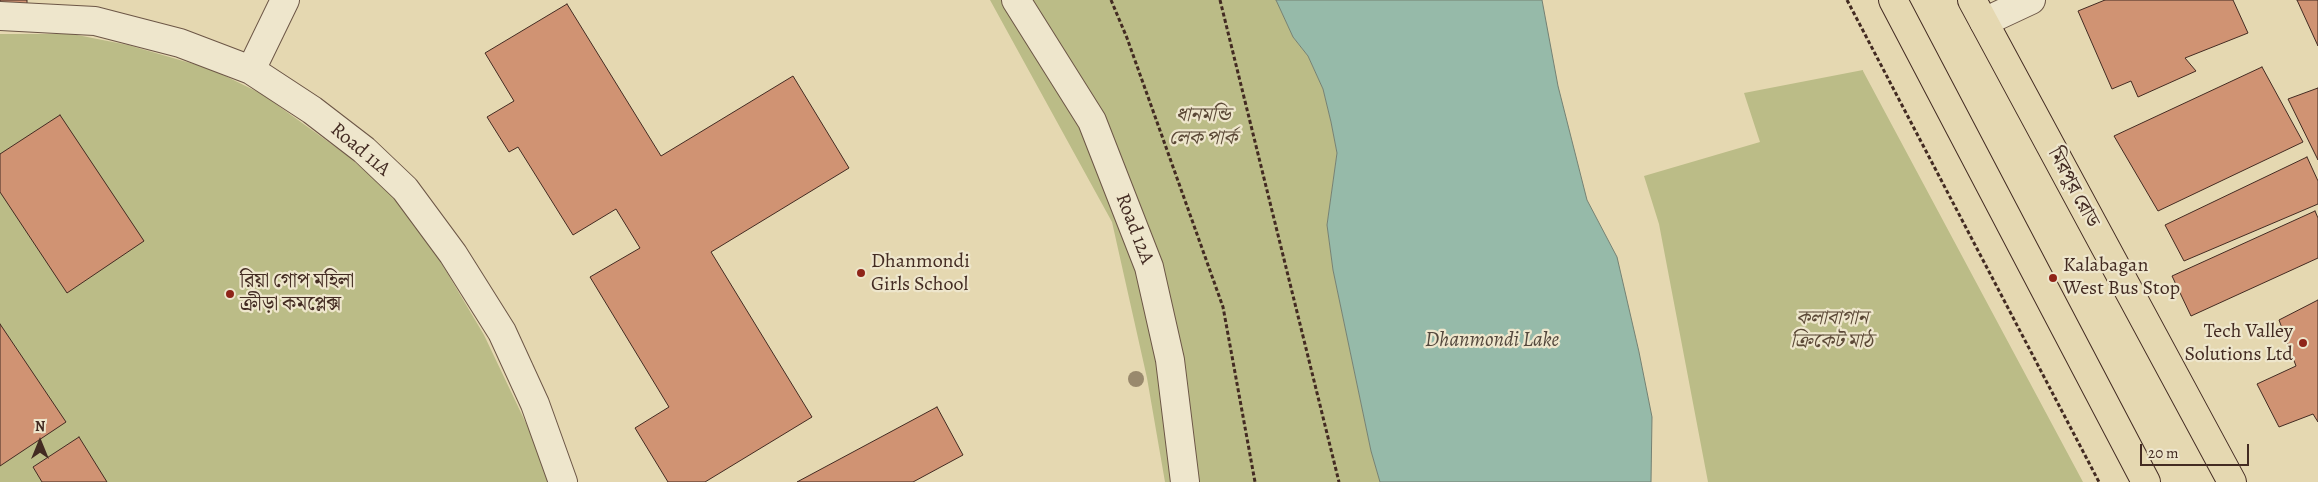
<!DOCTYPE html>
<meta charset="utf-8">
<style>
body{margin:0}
#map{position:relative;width:2318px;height:482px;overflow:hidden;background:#e5d8b1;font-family:Alegreya,serif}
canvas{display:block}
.north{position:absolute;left:15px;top:417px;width:50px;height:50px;-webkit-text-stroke:4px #eee6cc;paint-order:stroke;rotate:0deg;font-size:14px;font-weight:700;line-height:20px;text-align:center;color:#432b22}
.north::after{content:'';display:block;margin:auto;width:18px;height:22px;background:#432b22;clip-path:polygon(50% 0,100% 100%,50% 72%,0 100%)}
.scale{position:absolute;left:2140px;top:444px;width:109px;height:22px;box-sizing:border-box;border:2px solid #432b22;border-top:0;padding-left:6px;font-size:15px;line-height:18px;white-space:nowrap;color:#432b22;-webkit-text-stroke:4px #eee6cc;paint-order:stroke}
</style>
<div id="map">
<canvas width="2318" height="482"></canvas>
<div class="north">N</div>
<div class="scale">20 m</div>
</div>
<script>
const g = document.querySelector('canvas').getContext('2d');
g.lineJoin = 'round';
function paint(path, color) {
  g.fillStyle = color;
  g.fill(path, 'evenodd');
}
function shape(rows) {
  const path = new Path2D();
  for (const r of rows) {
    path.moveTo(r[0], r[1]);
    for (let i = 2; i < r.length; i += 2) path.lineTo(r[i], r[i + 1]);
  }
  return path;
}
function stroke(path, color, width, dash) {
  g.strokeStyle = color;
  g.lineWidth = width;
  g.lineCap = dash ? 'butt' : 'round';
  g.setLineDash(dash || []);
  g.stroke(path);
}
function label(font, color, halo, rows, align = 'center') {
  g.font = font + ' Alegreya,"Noto Serif Bengali",serif';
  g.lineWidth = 4.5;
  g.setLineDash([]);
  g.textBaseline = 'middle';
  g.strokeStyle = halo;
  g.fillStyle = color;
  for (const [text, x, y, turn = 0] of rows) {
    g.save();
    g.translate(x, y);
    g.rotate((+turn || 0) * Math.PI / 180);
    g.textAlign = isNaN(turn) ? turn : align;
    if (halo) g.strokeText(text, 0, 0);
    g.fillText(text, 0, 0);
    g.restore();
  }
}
const green = shape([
 [990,0,1276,0,1293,37,1308,56,1323,89,1331,122,1337,153,1327,225,1333,270,1371,451,1380,482,1165,482,1147,378,1112,222],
 [0,34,72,34,128,45,211,69,262,94,348,156,397,199,436,254,484,335,554,482,0,482],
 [1863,70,1863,71,2083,482,1708,482,1659,224,1644,176,1760,142,1744,93]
]);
const water = shape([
 [1276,0,1542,0,1558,86,1587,200,1617,257,1639,352,1652,417,1651,482,1380,482,1371,451,1333,270,1327,225,1337,153,1331,122,1323,89,1308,56,1293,37,1276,0]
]);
const building = shape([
 [0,0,27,0,27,5,0,6,0,0],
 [2105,0,2233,0,2248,33,2185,58,2196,71,2138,97,2131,81,2112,89,2078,11,2105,0],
 [2297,0,2318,0,2318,46,2297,0],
 [567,4,661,156,793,76,849,168,711,252,812,417,705,482,668,482,635,428,669,407,590,277,640,248,616,209,573,235,518,147,509,152,487,117,514,101,485,53,567,4],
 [2262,67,2303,142,2158,211,2114,136,2262,67],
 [2318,88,2318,160,2288,99,2318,88],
 [60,115,144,241,67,293,0,192,0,154,60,115],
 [2307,157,2318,181,2318,204,2184,261,2165,225,2307,157],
 [2315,211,2318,218,2318,258,2191,316,2172,276,2315,211],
 [2318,300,2318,422,2313,414,2279,427,2257,384,2296,366,2279,320,2318,300],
 [0,324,66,422,0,466,0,324],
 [937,407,963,455,913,482,797,482,937,407],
 [79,437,107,482,42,482,33,467,79,437]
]);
const path = shape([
 [1111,0,1127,38,1223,307,1255,482],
 [1220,0,1339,482],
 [1847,0,2099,482]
]);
const minor = shape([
 [1016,0,1092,121,1149,267,1170,360,1185,482],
 [0,16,95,21,180,43,251,70,312,110,364,150,405,189,453,254,502,332,535,404,563,482],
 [1984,22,2031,0],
 [251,70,285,0]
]);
const trunk = shape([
 [1893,0,2146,482],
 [1972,0,2232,482]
]);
const trees = [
 [1136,379]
];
const markers = [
 [861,273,5,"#8f2418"],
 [2053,278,5,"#8f2418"],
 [230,294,5,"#8f2418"],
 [2303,343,5,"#8f2418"]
];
const parkNames = [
 ["ধানমন্ডি",1203,116],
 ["লেক পার্ক",1203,139],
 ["কলাবাগান",1832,319],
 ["ক্রিকেট মাঠ",1832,342]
];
const streetNames = [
 ["Road 11A",360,150,40],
 ["মিরপুর রোড",2073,188,62],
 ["Road 12A",1134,229,69]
];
const poiNames = [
 ["Dhanmondi",871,262],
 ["Girls School",871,285],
 ["Kalabagan",2063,266],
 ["West Bus Stop",2063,289],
 ["রিয়া গোপ মহিলা",240,282],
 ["ক্রীড়া কমপ্লেক্স",240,305],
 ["Tech Valley",2293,332,"right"],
 ["Solutions Ltd",2293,355,"right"]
];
const waterNames = [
 ["Dhanmondi Lake",1492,341]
];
paint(green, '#bbbc87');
paint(water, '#96baa9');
stroke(water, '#758173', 1);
paint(building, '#d09373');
stroke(building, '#432b22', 1);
stroke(minor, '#6c5646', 30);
stroke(trunk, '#432b22', 30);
stroke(path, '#432b22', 3, [4, 2.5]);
stroke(minor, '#eee6cc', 28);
stroke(trunk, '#e5d8b1', 28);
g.fillStyle = '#99896d';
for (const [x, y] of trees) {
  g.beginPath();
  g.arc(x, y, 8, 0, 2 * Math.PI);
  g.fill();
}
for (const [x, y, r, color] of markers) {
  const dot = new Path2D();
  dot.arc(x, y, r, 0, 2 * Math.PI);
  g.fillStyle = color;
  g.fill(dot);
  stroke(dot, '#eee6cc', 2);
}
label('italic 20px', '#5b4836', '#eee6cc', parkNames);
label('20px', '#432b22', '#eee6cc', streetNames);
label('20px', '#432b22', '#eee6cc', poiNames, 'left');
label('italic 21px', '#54483d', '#eee6cc', waterNames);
</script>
